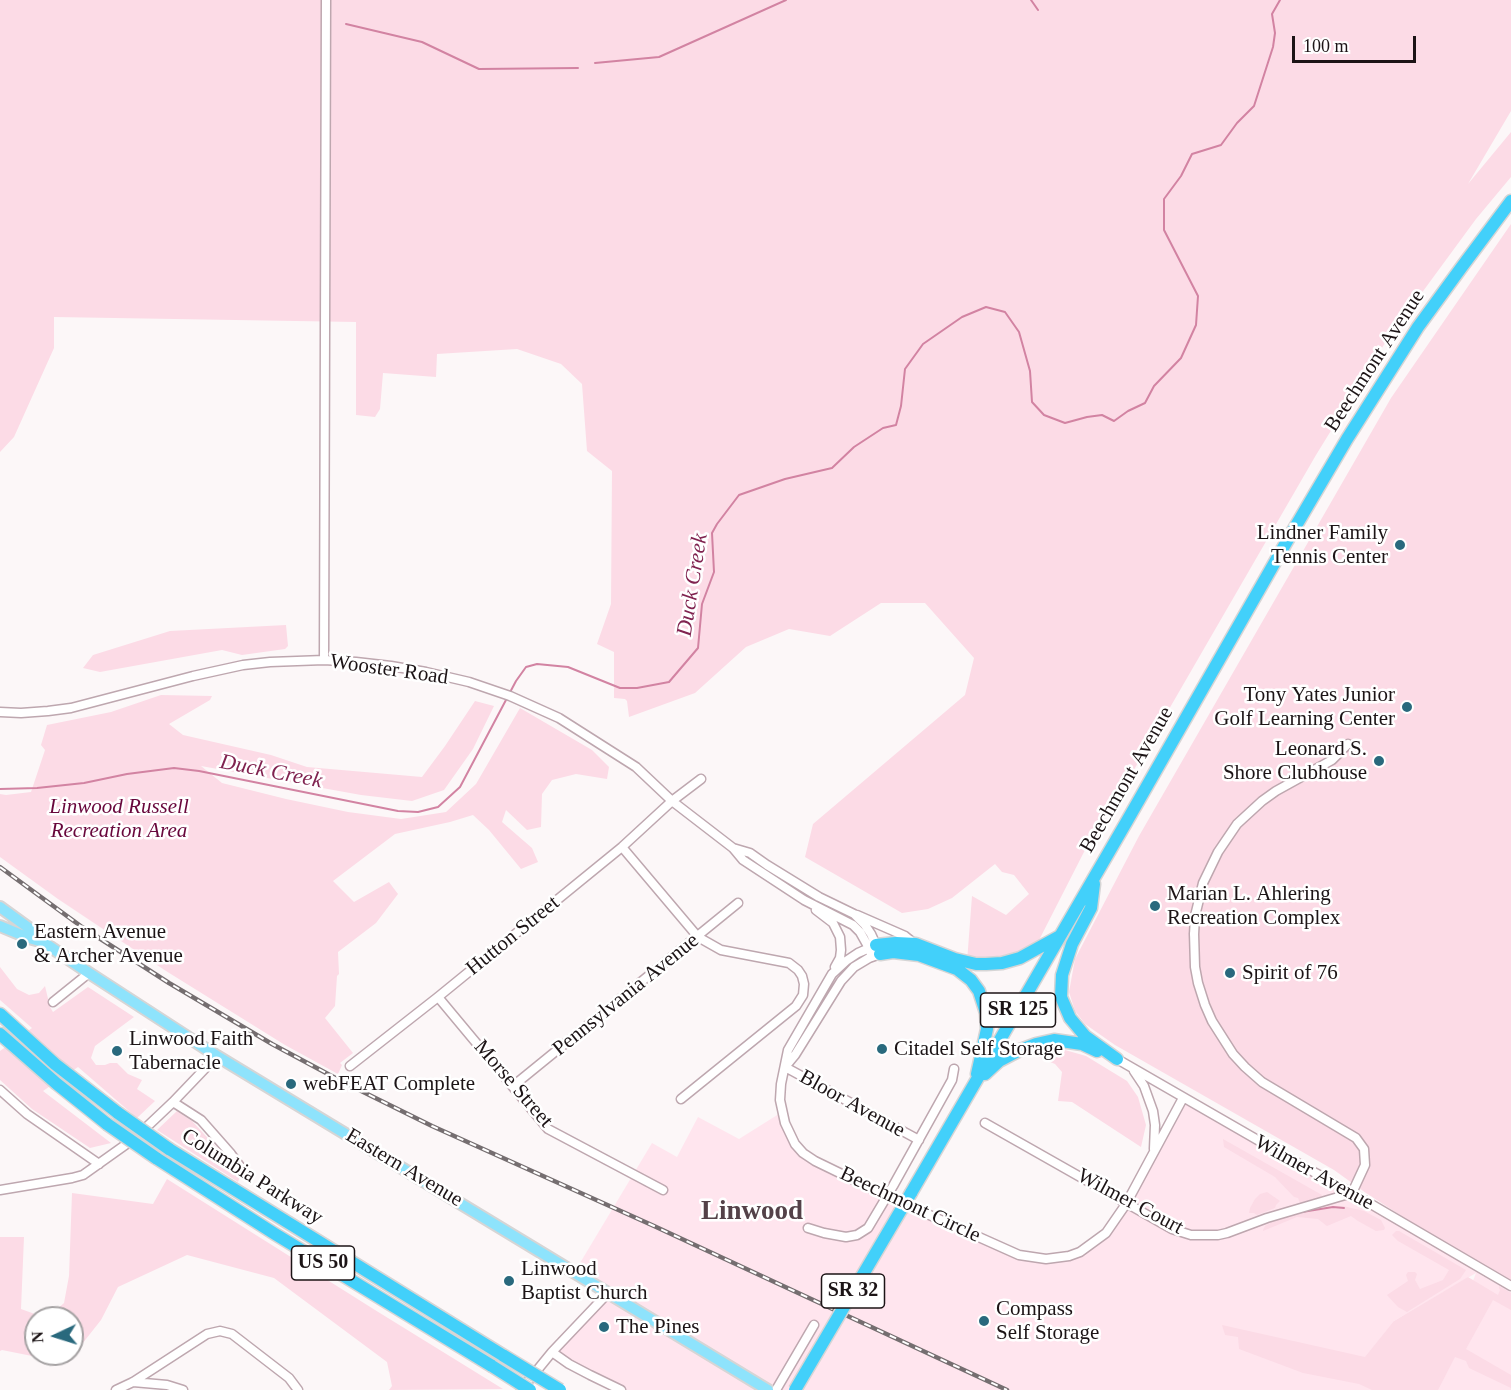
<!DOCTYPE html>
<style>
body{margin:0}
#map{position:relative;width:1511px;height:1390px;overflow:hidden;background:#fcf7f8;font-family:Georgia,serif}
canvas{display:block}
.north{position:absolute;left:24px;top:1306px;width:60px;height:60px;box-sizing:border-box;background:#fff;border:2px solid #a4a1a2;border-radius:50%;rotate:266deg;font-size:16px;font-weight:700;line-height:24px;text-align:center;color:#1c1416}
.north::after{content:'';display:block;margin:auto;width:21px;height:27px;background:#29697d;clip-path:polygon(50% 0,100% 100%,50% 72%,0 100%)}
.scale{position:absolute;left:1292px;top:36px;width:124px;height:27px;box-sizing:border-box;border:3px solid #1c1416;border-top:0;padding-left:8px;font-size:18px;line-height:21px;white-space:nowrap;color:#1c1416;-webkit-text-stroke:4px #fff;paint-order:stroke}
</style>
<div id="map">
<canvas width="1511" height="1390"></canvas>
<div class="north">N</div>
<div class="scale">100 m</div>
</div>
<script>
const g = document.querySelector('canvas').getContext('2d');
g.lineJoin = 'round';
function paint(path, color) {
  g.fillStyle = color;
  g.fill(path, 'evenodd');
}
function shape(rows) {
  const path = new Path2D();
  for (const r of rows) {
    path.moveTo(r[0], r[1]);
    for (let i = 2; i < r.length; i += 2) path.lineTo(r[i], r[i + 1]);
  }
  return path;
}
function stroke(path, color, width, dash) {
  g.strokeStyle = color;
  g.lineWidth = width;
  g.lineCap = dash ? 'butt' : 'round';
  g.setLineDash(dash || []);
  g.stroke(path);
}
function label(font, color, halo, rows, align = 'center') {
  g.font = font + ' Georgia,serif';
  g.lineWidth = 5;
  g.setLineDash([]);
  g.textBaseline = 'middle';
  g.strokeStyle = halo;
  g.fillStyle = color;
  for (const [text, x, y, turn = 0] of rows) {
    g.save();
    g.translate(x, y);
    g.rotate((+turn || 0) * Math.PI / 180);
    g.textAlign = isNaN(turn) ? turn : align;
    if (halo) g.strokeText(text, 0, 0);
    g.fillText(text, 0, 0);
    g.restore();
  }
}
const built = shape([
 [1183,1098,1412,1228,1476,1272,1511,1292,1511,1390,1432,1390,1476,1273,1394,1321,1431,1390,621,1390,552,1352,607,1294,574,1273,652,1143,677,1157,698,1117,739,1139,782,1112,803,1153,1016,1254,1069,1256,1106,1233]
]);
const green = shape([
 [0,0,1511,0,1511,111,1468,184,1511,132,1511,177,1476,219,1385,343,1316,455,1113,806,1085,850,1035,948,1020,958,967,962,972,896,1006,915,1029,894,1014,875,1002,872,995,864,952,898,928,909,902,913,805,857,813,824,965,695,974,658,925,603,881,603,830,636,789,629,746,647,695,693,629,717,627,701,625,699,614,698,614,652,597,644,611,604,612,471,587,451,582,384,561,364,517,349,437,354,436,377,383,373,380,409,375,417,356,415,356,322,54,317,54,348,14,437,0,452],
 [1511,224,1511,1280,1420,1228,1366,1193,1334,1170,1115,1045,1085,1024,1075,1011,1069,992,1075,959,1139,836,1391,398],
 [286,625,288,646,285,649,242,655,222,650,100,672,83,668,93,655,170,631],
 [161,695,212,696,210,700,169,724,183,735,271,755,307,767,422,777,445,746,475,701,494,706,473,749,444,790,412,801,361,795,201,766,222,783,286,799,348,812,401,819,446,812,476,784,520,708,592,750,609,767,607,779,576,774,552,780,542,794,541,827,527,830,506,810,502,822,532,848,538,862,521,869,489,830,473,815,450,822,395,834,333,881,354,902,389,882,398,894,376,923,338,952,339,974,337,976,335,1006,325,1018,353,1053,340,1063,342,1065,338,1074,285,1045,166,971,58,899,0,857,0,794,6,795,31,792,45,750,41,745,47,725,111,712],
 [0,967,17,989,29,995,39,993,45,986,50,1007,53,1012,88,987,134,1017,95,1046,91,1058,96,1065,105,1065,110,1063,117,1063,128,1074,142,1080,137,1089,155,1101,137,1118,78,1067,43,1091,111,1143,90,1148,32,1109,0,1080,0,1051,32,1028,0,1000],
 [1058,1048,1086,1056,1127,1081,1138,1097,1146,1125,1141,1147,1072,1102,1058,1101,1062,1072,1055,1064,1031,1054],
 [177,1111,192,1121,241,1174,238,1182,157,1130],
 [1223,1139,1322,1195,1321,1197,1300,1203,1298,1198,1294,1197,1275,1177,1224,1147],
 [167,1179,375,1310,503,1389,389,1390,392,1386,387,1362,274,1278,187,1255,118,1287,101,1320,67,1363,2,1350,0,1351,0,1237,24,1237,21,1309,43,1317,54,1312,64,1303,69,1276,72,1193,153,1204],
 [36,1318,72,1318,72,1354,36,1354],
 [1267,1192,1280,1201,1276,1205,1275,1208,1257,1215,1254,1213,1249,1213,1250,1208,1255,1199,1260,1194],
 [1330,1206,1343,1206,1364,1211,1381,1220,1385,1228,1384,1230,1376,1231,1358,1221,1351,1216,1327,1226,1318,1219,1297,1217,1263,1231,1263,1230,1265,1226,1275,1220,1296,1213,1296,1214,1333,1208,1345,1208,1345,1207,1333,1206,1317,1208],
 [1396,1231,1399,1231,1466,1270,1460,1279,1407,1312,1398,1307,1387,1295,1408,1281,1406,1275,1408,1272,1415,1272,1417,1274,1415,1280,1420,1289,1443,1280,1449,1270,1398,1241,1392,1235],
 [1468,1277,1498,1295,1500,1290,1499,1288,1499,1286,1511,1293,1511,1310,1493,1300,1466,1349,1511,1375,1511,1388,1469,1368,1466,1361,1455,1357,1438,1390,1372,1390,1359,1384,1303,1373,1239,1349,1238,1337,1225,1335,1222,1325,1365,1357,1394,1321]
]);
const stream = shape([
 [1031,0,1038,10],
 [346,24,422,42,479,69,578,68],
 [595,63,659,57,786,0],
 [0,789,37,788,84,783,127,774,174,768,199,771,398,811,418,812,438,807,460,787,516,681,526,667,537,664,568,667,620,688,637,688,669,682,698,648,702,604,714,572,712,533,717,524,739,495,785,479,832,468,854,447,883,428,896,425,901,406,905,369,923,344,962,317,986,307,1005,312,1019,332,1030,371,1032,402,1044,415,1065,423,1087,417,1102,415,1114,421,1128,411,1145,403,1154,386,1181,358,1196,325,1198,296,1164,230,1164,199,1181,176,1192,154,1221,145,1237,123,1254,106,1273,47,1275,33,1272,14,1280,0],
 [1302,1212,1333,1207,1344,1208]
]);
const minor = shape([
 [324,660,326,0],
 [0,712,21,713,48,711,71,708,193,676,243,665,270,662,324,660,356,662,391,666,426,672,469,682,510,696,559,718,636,767,672,801,733,848,743,860,804,900,853,925,860,932,869,948,872,957],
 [622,847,698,937,721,950,789,963,798,970,802,976,804,984,803,995,796,1006,681,1099],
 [733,848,750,853,767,865,819,897,854,914,865,925,871,934,880,954,869,958,854,967,841,981,795,1055,785,1067],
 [816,910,833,923,840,937,841,950,840,958,835,967],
 [857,915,905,936,915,944],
 [1194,933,1195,967,1198,983,1205,1005,1212,1021,1233,1054,1245,1067,1262,1082,1356,1138,1364,1149,1365,1165,1352,1193],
 [1194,935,1195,916,1203,883,1218,852,1237,824,1262,801,1276,791,1332,760,1348,744],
 [874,946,858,953,846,961,832,974,788,1050,781,1084,780,1100,785,1123,795,1144,803,1153,815,1161,887,1196,1019,1255,1046,1259,1069,1256,1080,1252,1106,1233,1126,1204,1183,1098],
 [438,997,548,1129,663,1190],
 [53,1002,89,973],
 [1117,1059,1301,1165,1352,1193,1511,1286],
 [350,1066,438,997,622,847,672,801,701,779],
 [785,1067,919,1140],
 [1134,1071,1144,1086,1153,1111,1155,1125,1154,1149],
 [513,1086,738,903],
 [0,1090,27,1114,99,1164],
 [173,1102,201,1120,231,1154,245,1173],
 [985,1123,1172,1229,1191,1235,1218,1235,1227,1233,1267,1218,1352,1193],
 [0,1190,72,1178,83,1175,135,1138,173,1102,217,1056],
 [808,1228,824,1233,846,1237,857,1235,868,1228,893,1186,952,1080,954,1069],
 [552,1352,569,1364,590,1375,621,1390],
 [133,1382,167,1385,183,1390],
 [116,1390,133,1382,207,1334,220,1331,232,1334,289,1378,298,1390],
 [521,1390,552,1352,608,1293],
 [776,1390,814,1325]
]);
const major = shape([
 [0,907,33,931,43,942,89,973,217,1056,768,1390],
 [0,926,29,938,43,942]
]);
const highway = shape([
 [1094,884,1091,908,1072,944,1062,975,1061,997,1070,1018,1085,1036,1117,1059],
 [876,945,896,943,916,944,955,959,976,964,986,964,1002,963,1020,958,1060,936],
 [880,954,893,952,919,955,957,969,971,980,979,991,986,1013,987,1029,977,1074],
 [0,1014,55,1064,118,1113],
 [0,1034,57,1084,107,1124],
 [985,1074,999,1061,1020,1050,1036,1044,1054,1040,1082,1044,1097,1051],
 [169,1149,504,1356],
 [156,1158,275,1234,492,1366],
 [911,1193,1127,821,1287,541,1347,439,1418,327,1461,268,1511,201]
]);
const rail = shape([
 [0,867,82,927,169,983,272,1044,341,1081,432,1126,654,1226,1007,1390]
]);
const highwayBridge = shape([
 [118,1113,169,1149],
 [107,1124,156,1158],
 [504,1356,560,1390],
 [492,1366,530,1390],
 [795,1390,911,1193]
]);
const markers = [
 [1400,545,6,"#29697d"],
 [1407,707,6,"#29697d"],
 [1379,761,6,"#29697d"],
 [1155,906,6,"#29697d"],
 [22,944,6,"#29697d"],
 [1230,973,6,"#29697d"],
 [882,1049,6,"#29697d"],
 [117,1051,6,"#29697d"],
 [291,1084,6,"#29697d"],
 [509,1281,6,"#29697d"],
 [984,1321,6,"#29697d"],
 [604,1327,6,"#29697d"]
];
const shields = [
 [1018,1010,75],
 [323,1263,63],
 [853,1291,63]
];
const shieldNames = [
 ["SR 125",1018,1010],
 ["US 50",323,1263],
 ["SR 32",853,1291]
];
const streetNames = [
 ["Beechmont Avenue",1375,361,-57],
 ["Wooster Road",389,670,8],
 ["Beechmont Avenue",1127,780,-60],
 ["Hutton Street",513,936,-39],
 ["Pennsylvania Avenue",626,995,-39],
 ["Morse Street",513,1084,49],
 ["Bloor Avenue",852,1104,29],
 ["Eastern Avenue",404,1168,31],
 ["Wilmer Avenue",1314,1173,29],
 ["Columbia Parkway",252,1177,32],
 ["Wilmer Court",1130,1202,28],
 ["Beechmont Circle",910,1205,25]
];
const poiNames = [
 ["Lindner Family",1388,533,"right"],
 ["Tennis Center",1388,557,"right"],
 ["Tony Yates Junior",1395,695,"right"],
 ["Golf Learning Center",1395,719,"right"],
 ["Leonard S.",1367,749,"right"],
 ["Shore Clubhouse",1367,773,"right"],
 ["Marian L. Ahlering",1167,894],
 ["Recreation Complex",1167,918],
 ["Eastern Avenue",34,932],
 ["& Archer Avenue",34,956],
 ["Spirit of 76",1242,973],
 ["Linwood Faith",129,1039],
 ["Tabernacle",129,1063],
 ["Citadel Self Storage",894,1049],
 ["webFEAT Complete",303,1084],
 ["Linwood",521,1269],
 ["Baptist Church",521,1293],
 ["Compass",996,1309],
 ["Self Storage",996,1333],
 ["The Pines",616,1327]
];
const parkNames = [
 ["Linwood Russell",119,807],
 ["Recreation Area",119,831]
];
const waterNames = [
 ["Duck Creek",693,585,-81],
 ["Duck Creek",271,772,11]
];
const districtNames = [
 ["Linwood",752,1212]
];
paint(built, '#ffe5ee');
paint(green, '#fcdbe6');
stroke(stream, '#d283a2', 2);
stroke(minor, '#bea7af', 11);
stroke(major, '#d6d5d5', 14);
stroke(highway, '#d6d5d5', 15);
stroke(minor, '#fff', 8);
stroke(major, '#8ee3fc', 10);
stroke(highway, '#42d0fa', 12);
stroke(rail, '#756e70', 4.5);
stroke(rail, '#fff', 2, [7]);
stroke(highwayBridge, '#d6d5d5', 15, []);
stroke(highwayBridge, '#42d0fa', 12);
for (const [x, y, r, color] of markers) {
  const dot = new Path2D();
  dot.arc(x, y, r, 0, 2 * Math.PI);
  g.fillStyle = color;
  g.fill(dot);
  stroke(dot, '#fff', 2);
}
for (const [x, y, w] of shields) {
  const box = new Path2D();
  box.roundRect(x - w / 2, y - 17, w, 34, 4.5);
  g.fillStyle = '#fff';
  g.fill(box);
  stroke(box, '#1c1416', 1.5);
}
label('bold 20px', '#1c1416', null, shieldNames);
label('21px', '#1c1416', '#fff', streetNames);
label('21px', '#1c1416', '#fff', poiNames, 'left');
label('italic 21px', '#68073c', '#fff', parkNames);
label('italic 22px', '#802350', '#fff', waterNames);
label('bold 27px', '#544148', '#fff', districtNames);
</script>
